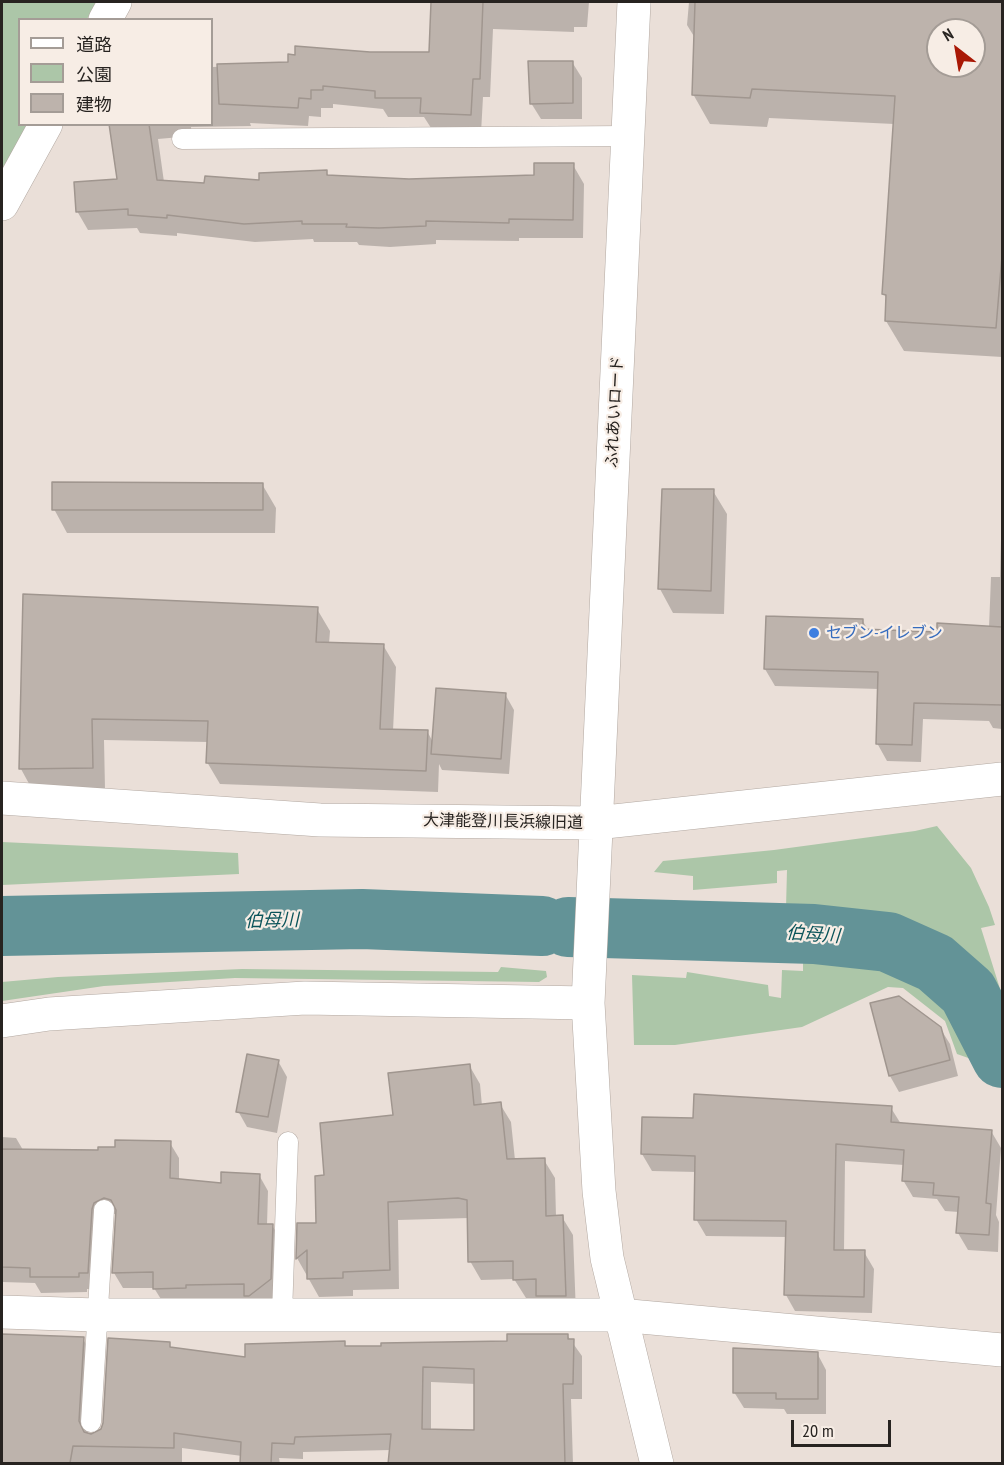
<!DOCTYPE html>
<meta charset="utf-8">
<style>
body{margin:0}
#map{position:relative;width:1004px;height:1465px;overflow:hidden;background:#eadfd8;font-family:"PT Sans Narrow","Noto Sans JP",sans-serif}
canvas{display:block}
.frame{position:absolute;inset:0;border:3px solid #272320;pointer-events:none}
.legend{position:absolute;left:18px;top:18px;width:195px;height:108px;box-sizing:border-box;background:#f7ede5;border:2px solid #a49c96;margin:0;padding:8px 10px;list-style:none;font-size:18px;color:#272320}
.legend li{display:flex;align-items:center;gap:12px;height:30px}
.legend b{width:30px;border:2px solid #a49c96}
.north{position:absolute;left:926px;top:18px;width:60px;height:60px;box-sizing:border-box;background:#f7ede5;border:2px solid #a49c96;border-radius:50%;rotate:329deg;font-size:16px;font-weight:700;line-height:24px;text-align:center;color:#272320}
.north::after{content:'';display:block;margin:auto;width:21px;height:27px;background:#a91805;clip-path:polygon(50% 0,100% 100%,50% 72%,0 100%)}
.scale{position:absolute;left:791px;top:1420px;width:100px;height:27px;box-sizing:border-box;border:3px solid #272320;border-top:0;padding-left:8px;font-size:18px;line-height:21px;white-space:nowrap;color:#272320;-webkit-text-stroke:4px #f7ede5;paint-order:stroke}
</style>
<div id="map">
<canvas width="1004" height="1465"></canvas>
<div class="frame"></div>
<ul class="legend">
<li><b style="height:8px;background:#fff"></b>道路</li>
<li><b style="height:16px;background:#acc6a8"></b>公園</li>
<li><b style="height:16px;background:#bdb3ac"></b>建物</li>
</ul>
<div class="north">N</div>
<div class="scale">20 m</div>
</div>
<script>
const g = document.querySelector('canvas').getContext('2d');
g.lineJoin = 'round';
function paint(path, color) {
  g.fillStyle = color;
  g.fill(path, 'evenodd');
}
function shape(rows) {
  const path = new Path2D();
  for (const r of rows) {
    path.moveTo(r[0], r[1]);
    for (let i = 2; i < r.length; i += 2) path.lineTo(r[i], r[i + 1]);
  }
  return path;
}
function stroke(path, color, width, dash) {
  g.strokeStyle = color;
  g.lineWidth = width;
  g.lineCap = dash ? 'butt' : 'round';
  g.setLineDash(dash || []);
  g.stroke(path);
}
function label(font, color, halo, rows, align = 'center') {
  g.font = font + ' "PT Sans Narrow","Noto Sans JP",sans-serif';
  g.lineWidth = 4.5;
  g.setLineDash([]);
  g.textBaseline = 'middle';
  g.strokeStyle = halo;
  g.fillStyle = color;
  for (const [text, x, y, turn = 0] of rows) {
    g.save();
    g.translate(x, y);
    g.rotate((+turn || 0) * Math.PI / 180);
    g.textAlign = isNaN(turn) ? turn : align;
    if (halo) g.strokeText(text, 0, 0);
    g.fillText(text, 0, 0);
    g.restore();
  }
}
const green = shape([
 [2,2,97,2,87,19,20,20,20,124,28,125,2,171],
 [937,826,971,868,989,907,995,925,981,928,1001,992,986,970,963,950,922,926,875,914,786,908,787,870,777,871,777,883,693,890,693,876,654,872,663,861,774,850,915,831],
 [2,842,238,853,239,874,2,885],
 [803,961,882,967,912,978,932,990,948,1006,978,1057,974,1060,957,1054,945,1021,903,988,888,987,802,1027,675,1045,634,1045,632,975,686,978,687,972,768,985,769,996,781,998,782,970,803,971],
 [501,967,546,971,547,977,539,982,235,978,104,986,2,1001,2,982,58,977,242,969,498,972]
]);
const shadow = shape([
 [432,2,589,2,587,27,574,27,574,32,493,29,490,97,483,97,481,133,433,131,424,117,388,117,383,109,333,104,333,108,321,108,321,117,309,116,308,126,250,123,251,126,191,127,192,136,158,139,164,182,206,184,260,181,326,172,329,176,409,180,536,176,573,165,584,184,583,238,519,238,519,241,436,240,436,244,390,247,359,245,357,242,314,242,313,239,255,242,177,233,177,236,140,233,137,228,88,230,77,211,119,181,111,124,212,124,212,67,289,64,370,53,430,53],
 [689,2,1002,2,1002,357,904,351,886,321,888,301,884,294,894,124,769,118,767,127,710,124,693,94,695,38,687,25],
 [938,30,974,30,974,66,938,66],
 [572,62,582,78,582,119,541,119,531,103],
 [262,484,276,508,275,533,67,533,54,509],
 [663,490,713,491,727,514,724,614,673,613,660,589],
 [1002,502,1002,729,993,728,989,721,923,719,921,762,887,761,877,743,879,689,775,686,765,669,862,620,869,631,938,634,989,628,991,577,1000,577],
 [24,596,317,609,330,631,329,644,383,645,396,667,393,731,427,731,434,744,505,694,514,710,509,774,442,770,439,764,438,792,220,784,207,762,208,742,104,740,105,789,33,791,21,769],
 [940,1028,950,1044,958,1076,899,1092,890,1076],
 [278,1061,287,1077,277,1133,247,1127,238,1111],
 [469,1065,480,1084,482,1106,500,1104,511,1122,515,1160,544,1160,555,1178,556,1217,562,1217,573,1235,576,1314,548,1314,539,1298,526,1298,514,1279,481,1280,470,1261,469,1218,398,1220,399,1289,353,1290,353,1296,319,1297,297,1258,299,1225,318,1224,326,1177,395,1117],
 [891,1108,901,1124,991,1131,1001,1148,996,1215,999,1222,998,1252,968,1250,958,1233,959,1212,945,1211,937,1199,913,1197,903,1180,904,1165,845,1161,844,1251,864,1252,874,1269,872,1313,795,1311,786,1295,787,1237,706,1236,696,1219,697,1172,652,1171,642,1154,694,1120],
 [2,1137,16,1138,23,1150,99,1151,170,1143,179,1158,179,1180,222,1185,259,1175,268,1191,267,1225,272,1225,281,1241,280,1295,258,1312,164,1304,154,1288,123,1288,114,1273,115,1214,107,1215,96,1289,87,1289,87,1292,41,1293,35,1283,2,1282],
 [2,1335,83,1339,92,1355,88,1434,97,1434,169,1344,172,1349,246,1358,344,1343,347,1348,508,1343,567,1335,582,1356,582,1399,571,1399,573,1464,390,1464,391,1450,303,1452,303,1459,279,1458,280,1464,241,1464,242,1456,182,1448,182,1464,2,1464],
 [431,1382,476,1384,476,1432,431,1431],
 [817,1353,826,1370,826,1414,787,1414,784,1409,744,1408,734,1392]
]);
const river = shape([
 [2,926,362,919,542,926],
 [568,927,814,934,888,942,935,963,968,992,1002,1058]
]);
const building = shape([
 [431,2,483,2,480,79,473,79,471,115,420,113,421,98,375,98,375,91,323,86,323,90,311,90,311,99,299,98,298,108,219,104,217,64,288,62,288,54,295,55,295,46,370,52,429,52,431,2],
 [695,2,1002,2,1002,256,996,328,885,321,886,295,882,294,895,96,752,89,750,98,692,95,695,2],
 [938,30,974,30,974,66,938,66,938,30],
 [528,61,573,61,573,103,530,104,528,61],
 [109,124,149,124,157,180,204,183,205,176,259,180,259,173,327,170,327,175,409,179,534,175,534,163,574,163,573,220,509,219,509,223,426,221,426,226,379,228,346,227,347,224,302,224,302,221,244,224,167,215,167,218,128,215,128,209,76,212,74,182,117,179,109,124],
 [52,482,263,483,263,510,52,510,52,482],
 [662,489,714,489,711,591,658,589,662,489],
 [23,594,318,607,316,642,384,644,380,729,428,730,426,771,206,763,208,721,92,719,93,768,19,769,23,594],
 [766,616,863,619,863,629,937,632,937,623,1002,627,1002,705,914,703,912,745,876,744,878,672,764,669,766,616],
 [436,688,506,693,501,759,431,754,436,688],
 [899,996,941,1027,950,1060,889,1076,870,1003,899,996],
 [247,1054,279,1060,268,1117,236,1112,247,1054],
 [470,1064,474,1105,501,1102,507,1159,545,1158,546,1216,563,1215,566,1296,536,1296,536,1279,513,1280,513,1261,468,1262,467,1200,458,1198,388,1202,390,1270,343,1272,343,1278,307,1279,307,1250,296,1259,297,1223,316,1223,315,1176,324,1175,320,1123,393,1115,388,1073,470,1064],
 [694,1094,892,1106,891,1122,992,1130,986,1203,991,1204,989,1235,956,1233,959,1197,933,1195,934,1183,902,1181,904,1150,836,1144,834,1250,865,1250,864,1297,784,1295,786,1221,694,1220,695,1156,641,1154,642,1117,693,1118,694,1094],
 [115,1140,171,1141,170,1178,221,1183,221,1172,260,1174,258,1224,273,1224,271,1279,249,1296,244,1296,244,1284,186,1285,186,1288,153,1289,153,1272,112,1273,116,1210,111,1200,104,1198,94,1203,92,1209,88,1273,79,1273,79,1277,30,1277,30,1268,2,1267,2,1149,98,1150,98,1147,115,1147,115,1140],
 [2,1334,84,1337,79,1421,84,1432,91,1434,101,1429,103,1423,108,1338,170,1342,170,1347,245,1357,245,1344,345,1341,345,1346,381,1346,381,1343,507,1341,507,1334,568,1334,568,1339,574,1339,573,1384,563,1384,565,1464,388,1464,391,1434,295,1437,294,1444,272,1443,271,1464,240,1464,241,1442,174,1433,174,1448,73,1446,70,1463,2,1463,2,1334],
 [423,1367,474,1369,474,1430,422,1429,423,1367],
 [733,1348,818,1352,818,1399,776,1399,776,1393,733,1393,733,1348]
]);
const lane = shape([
 [182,139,628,136],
 [282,1314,288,1142],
 [91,1422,104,1210]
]);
const street = shape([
 [105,20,115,2],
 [2,204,46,124],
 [2,1312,97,1315,619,1315,1002,1350]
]);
const secondary = shape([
 [634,2,588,1003,599,1191,607,1258,657,1464],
 [2,798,320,820,596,823,1002,779],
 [2,1021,49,1014,305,998,588,1003]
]);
const markers = [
 [814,633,6,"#3f7fe0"]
];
const streetNames = [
 ["ふれあいロード",615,412,-87],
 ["大津能登川長浜線旧道",503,822,1]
];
const shopNames = [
 ["セブン-イレブン",826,633]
];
const waterNames = [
 ["伯母川",272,921,-1],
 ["伯母川",813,935,4]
];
paint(green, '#acc6a8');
paint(shadow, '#0003');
stroke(river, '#639397', 60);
paint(building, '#bdb3ac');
stroke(building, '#a0968f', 1.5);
stroke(lane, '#b2a8a1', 21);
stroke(street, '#b2a8a1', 34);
stroke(secondary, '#b2a8a1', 34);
stroke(lane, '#fff', 20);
stroke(street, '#fff', 33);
stroke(secondary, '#fff', 33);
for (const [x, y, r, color] of markers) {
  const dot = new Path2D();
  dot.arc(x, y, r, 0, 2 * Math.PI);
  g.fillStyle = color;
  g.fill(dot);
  stroke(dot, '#f7ede5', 2);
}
label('16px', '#272320', '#f7ede5', streetNames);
label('16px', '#366cbe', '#f7ede5', shopNames, 'left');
label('italic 18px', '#0b545a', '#f7ede5', waterNames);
</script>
